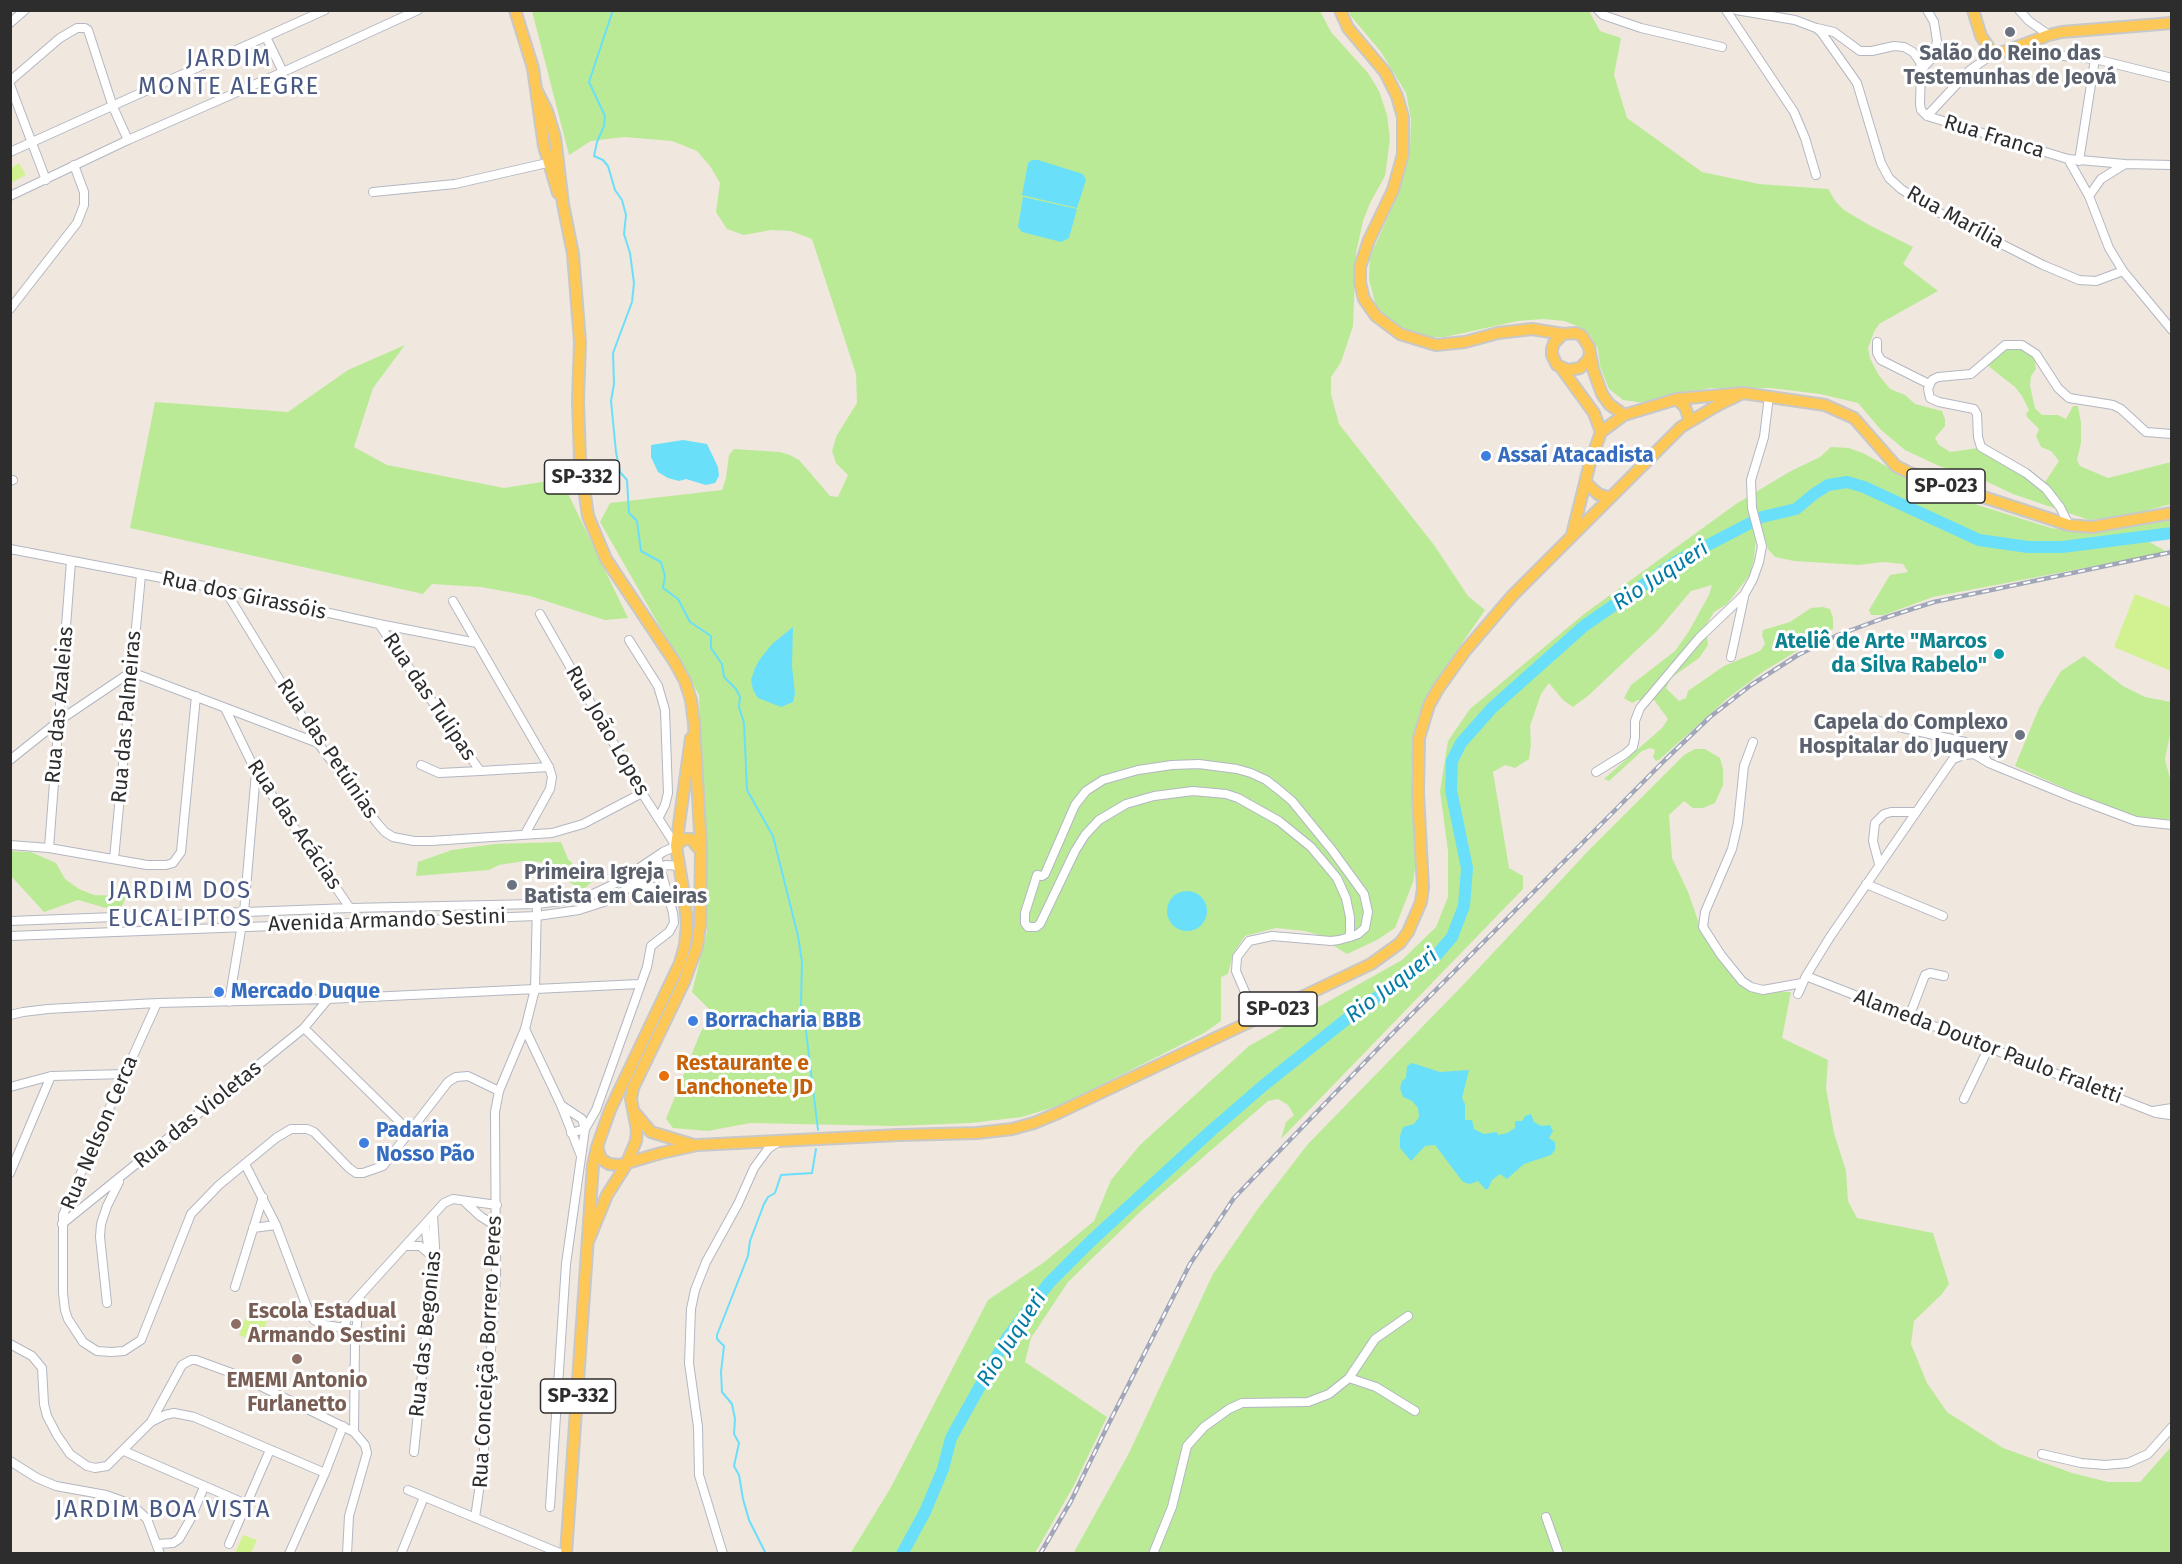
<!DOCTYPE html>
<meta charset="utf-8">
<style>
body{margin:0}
#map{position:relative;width:2182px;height:1564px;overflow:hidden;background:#f0e7df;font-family:"Fira Sans",sans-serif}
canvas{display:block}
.frame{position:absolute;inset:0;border:12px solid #2d2d2d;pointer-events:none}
</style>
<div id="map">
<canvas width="2182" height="1564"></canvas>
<div class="frame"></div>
</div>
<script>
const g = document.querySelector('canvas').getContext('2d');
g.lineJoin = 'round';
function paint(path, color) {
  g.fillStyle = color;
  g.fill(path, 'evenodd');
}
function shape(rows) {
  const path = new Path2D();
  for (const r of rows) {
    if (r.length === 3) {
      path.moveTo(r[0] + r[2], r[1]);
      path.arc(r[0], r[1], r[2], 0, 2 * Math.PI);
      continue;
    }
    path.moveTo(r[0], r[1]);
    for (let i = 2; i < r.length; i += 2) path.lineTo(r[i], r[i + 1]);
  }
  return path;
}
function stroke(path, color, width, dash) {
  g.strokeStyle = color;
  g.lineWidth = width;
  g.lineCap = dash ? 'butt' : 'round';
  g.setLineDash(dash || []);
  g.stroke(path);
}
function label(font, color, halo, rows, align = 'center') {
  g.font = font + ' "Fira Sans",sans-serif';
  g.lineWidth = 6;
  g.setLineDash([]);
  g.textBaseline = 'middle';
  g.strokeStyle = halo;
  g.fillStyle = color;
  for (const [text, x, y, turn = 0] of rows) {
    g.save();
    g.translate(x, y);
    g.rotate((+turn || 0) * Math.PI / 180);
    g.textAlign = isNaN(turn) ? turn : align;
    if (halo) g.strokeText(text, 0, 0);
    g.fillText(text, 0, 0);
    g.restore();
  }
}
const green = shape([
 [532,11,1320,11,1331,32,1368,73,1379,91,1387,115,1390,139,1385,176,1370,203,1363,221,1356,253,1353,326,1341,362,1331,377,1331,394,1339,424,1434,545,1468,596,1485,610,1431,688,1419,714,1413,739,1411,779,1416,861,1413,882,1395,928,1377,940,1347,954,1334,946,1328,938,1305,931,1276,928,1245,936,1233,954,1228,974,1221,977,1221,1021,1204,1033,1064,1104,1022,1117,971,1123,894,1126,750,1123,708,1131,673,1128,666,1119,699,1036,711,1011,692,992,707,932,699,695,600,522,610,503,722,490,726,478,729,455,734,449,780,452,790,455,799,460,830,496,838,497,848,475,836,463,832,451,837,435,857,403,856,374,812,239,791,231,771,230,744,235,727,229,716,212,720,183,710,166,697,151,672,141,624,137,591,141,569,155],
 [1349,11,1589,11,1600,31,1621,38,1614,75,1627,118,1702,172,1759,184,1828,189,1836,202,1844,210,1869,225,1913,247,1903,264,1938,291,1879,324,1874,332,1868,348,1870,358,1878,374,1890,389,1905,395,1915,404,1942,411,1945,419,1945,426,1935,438,1939,445,1950,452,1978,448,2011,466,2041,488,2059,461,2051,451,2041,447,2036,436,2039,429,2027,417,2026,414,2029,410,2022,396,2015,387,1987,365,1994,354,2013,345,2034,355,2036,369,2031,376,2030,386,2035,408,2042,415,2058,415,2066,419,2073,406,2078,406,2081,423,2081,443,2077,460,2080,466,2108,478,2171,462,2171,504,2122,517,2089,520,2013,494,1977,477,1939,466,1905,450,1881,430,1858,403,1820,394,1770,388,1710,388,1645,403,1623,400,1609,389,1600,366,1598,349,1590,335,1580,327,1564,321,1543,319,1518,321,1445,337,1426,337,1413,334,1390,321,1376,306,1369,280,1370,257,1397,196,1410,150,1411,119,1406,93,1381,52,1350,15],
 [405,345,373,388,354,447,387,465,504,488,561,479,628,618,605,620,530,596,481,587,432,584,423,594,130,528,155,402,288,412,348,370],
 [1831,447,1849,448,1865,454,1907,478,1949,496,2051,528,2083,532,2171,519,2171,531,2145,535,2146,540,2167,552,1933,597,1884,615,1871,615,1869,610,1890,575,1908,572,1903,564,1883,562,1859,565,1794,561,1775,557,1768,549,1763,533,1756,538,1754,559,1749,576,1727,604,1714,612,1706,625,1708,645,1699,658,1671,678,1666,688,1679,701,1686,698,1688,691,1724,666,1760,651,1765,644,1762,635,1763,630,1790,622,1811,608,1823,607,1830,609,1833,618,1833,629,1764,671,1728,698,1659,760,1656,761,1653,757,1655,750,1650,748,1642,751,1609,781,1604,779,1662,728,1668,719,1654,700,1638,700,1632,703,1624,698,1631,685,1675,651,1689,631,1709,595,1712,585,1691,591,1658,630,1589,695,1573,707,1563,700,1549,683,1541,694,1530,726,1531,744,1529,759,1515,768,1505,765,1493,772,1509,868,1523,876,1523,889,1281,1139,1286,1122,1294,1115,1288,1105,1278,1099,1268,1101,1141,1211,1068,1282,1031,1338,1025,1362,1107,1417,1073,1487,1035,1553,850,1554,890,1489,988,1300,1043,1263,1094,1221,1111,1180,1140,1145,1249,1046,1402,960,1436,927,1448,897,1448,851,1440,791,1448,741,1470,709,1584,614,1736,504,1789,472,1820,457],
 [2084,656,2123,686,2145,697,2171,702,2171,730,2165,759,2171,783,2171,819,2148,820,2100,804,2015,766,2039,708,2061,671],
 [1695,749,1705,749,1720,758,1723,769,1723,785,1715,803,1703,808,1693,808,1684,801,1669,815,1672,858,1688,892,1700,926,1735,980,1750,992,1791,992,1782,1038,1828,1060,1826,1088,1834,1133,1846,1171,1848,1201,1857,1218,1933,1233,1949,1284,1942,1294,1914,1321,1911,1344,1927,1383,1947,1412,2003,1448,2072,1473,2108,1482,2140,1482,2171,1447,2171,1553,1073,1554,1129,1453,1213,1274,1257,1210,1308,1144,1464,984,1591,848,1684,755],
 [561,842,568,859,578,869,581,867,590,870,598,877,581,891,559,873,541,862,524,861,499,865,489,870,416,876,418,862,452,850,495,844],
 [11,851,31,852,56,863,65,879,79,889,94,895,126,896,120,912,78,900,44,912,11,876]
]);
const pitch = shape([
 [19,163,26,175,11,183,11,168],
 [2135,594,2171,608,2171,671,2114,647],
 [250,1306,270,1314,258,1343,239,1335],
 [243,1535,257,1540,251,1553,235,1553]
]);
const water = shape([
 [1032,160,1038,160,1083,174,1086,180,1077,208,1022,195,1028,163],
 [1023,197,1077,209,1069,238,1061,242,1022,232,1018,227],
 [683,440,707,444,718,467,719,476,715,483,706,485,686,479,679,481,668,478,658,472,651,457,651,445],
 [793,627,792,666,795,694,793,702,781,707,758,698,753,690,751,680,755,668,760,659,772,644],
 [1187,911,20],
 [1412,1063,1440,1072,1469,1070,1462,1098,1465,1104,1465,1120,1472,1120,1474,1129,1484,1134,1497,1132,1498,1135,1507,1133,1515,1128,1515,1121,1522,1121,1525,1116,1531,1114,1534,1122,1541,1126,1550,1125,1553,1131,1549,1138,1555,1142,1555,1150,1551,1155,1524,1164,1507,1179,1500,1174,1492,1180,1488,1189,1485,1189,1478,1181,1470,1184,1463,1182,1435,1145,1425,1146,1411,1161,1400,1148,1400,1136,1403,1127,1414,1124,1419,1117,1418,1108,1412,1101,1403,1097,1400,1088,1402,1081,1406,1078,1407,1066]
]);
const stream = shape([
 [613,10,589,82,605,116,604,126,597,142,594,156,603,160,608,166,615,190,622,200,626,215,624,234,630,253,634,283,632,302,613,353,614,384,611,401,616,452,620,472,627,480,629,513,637,521,641,551,661,562,665,576,663,588,678,599,690,622,711,636,711,648,722,664,724,677,736,689,740,697,739,707,744,723,747,790,773,836,798,936,802,962,801,1004,806,1031,818,1130],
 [766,1554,749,1520,743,1499,739,1475,734,1466,739,1443,734,1434,735,1419,732,1404,722,1392,721,1372,724,1346,717,1339,717,1335,748,1256,750,1241,764,1204,768,1197,775,1193,781,1175,812,1173,816,1149]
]);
const river = shape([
 [902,1554,925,1512,943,1469,951,1438,1007,1338,1049,1283,1091,1241,1212,1130,1264,1085,1353,1014,1434,958,1452,937,1464,906,1467,868,1451,790,1452,761,1461,743,1492,708,1584,626,1679,560,1762,517,1796,509,1814,494,1828,485,1847,482,1864,487,1979,540,2028,547,2062,547,2172,533]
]);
const minor = shape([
 [1598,10,1603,15,1641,28,1722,47],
 [1726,10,1794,112,1805,138,1816,175],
 [1736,10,1795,20,1816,28,1821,32,1857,83,1881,163,1889,178,1901,189,1934,210,2043,265,2079,280,2096,281,2123,271],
 [1927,10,1934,22,1937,41,1933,57,1921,70,1920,104,1921,110,1927,116,2068,159,2125,164],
 [2019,10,2029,21,2049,35],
 [10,23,25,10],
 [1817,28,1834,32,1860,51,1872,51,1894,46,1904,47,1913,52,1920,62,1921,70],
 [266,37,283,72],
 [2011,51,2095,59,2172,78],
 [10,81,60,38,77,28,85,28,88,30,113,107,128,140],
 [10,85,46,180],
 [1927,116,1970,70,1993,54],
 [10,152,325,10],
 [2068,159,2089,196],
 [2079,161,2095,59],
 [2172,165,2125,164,2101,179,2089,196,2109,248,2123,271,2172,330],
 [373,192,455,184,547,163],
 [10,196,128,140,283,72,418,10],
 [10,309,77,223,84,205,84,192,74,165],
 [1877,342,1877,353,1881,360,1929,384],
 [10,481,13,480],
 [2069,525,2060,507,2046,489,2026,473,1981,447,1978,437,1977,414,1974,409,1939,402,1930,398,1928,389,1932,380,1938,377,1971,374,2005,345,2022,345,2036,354,2058,388,2069,398,2113,405,2121,409,2146,432,2172,434],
 [10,549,225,590,379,624,477,643],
 [225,590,318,743,377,823,385,832,393,837,414,841,431,841,552,833,583,824,642,793],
 [453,601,549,767,552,777,550,789,525,834],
 [379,624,480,771,549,767],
 [629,640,658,686,665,710,668,793,665,805,659,817],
 [1731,657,1744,597],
 [225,708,256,772,350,908],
 [1876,720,1899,727,1965,742,1978,748,1986,759],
 [1753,742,1744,766,1738,823,1732,849,1705,912,1703,927,1721,955,1742,981,1751,987,1763,990,1802,983],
 [10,760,60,720,131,672,318,743],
 [421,765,439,773,480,771],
 [1596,772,1625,754,1633,747,1635,737,1635,721,1640,708,1699,638,1744,595,1753,579,1759,562,1762,546,1752,508,1751,480,1764,437,1769,396],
 [10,845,49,848,147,865,166,865,173,863,181,852,196,696],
 [49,848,71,561],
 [114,859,141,575],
 [1879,864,1873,841,1875,823,1884,814,1891,812,1915,812],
 [1866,884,1943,916],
 [638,886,647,885,655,888,668,895],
 [10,921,350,908,537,904,561,901,593,894,620,881,663,852,676,846,642,793,540,614],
 [10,936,537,916,579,910,607,901,666,865,680,866],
 [1806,976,2156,1113,2170,1115],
 [1798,994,1806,976,1830,937,1953,759,1964,755,1974,754,1989,763,2072,797,2136,821,2172,825],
 [229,1002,244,912,256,772],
 [157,1003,95,1140,63,1215,63,1293,65,1310,68,1319,83,1342,97,1351,111,1352,124,1351,141,1340,191,1214,219,1185,276,1138,291,1129,307,1129,314,1132,349,1168,356,1173,363,1173,383,1166,448,1082,456,1077,468,1076,499,1091],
 [10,1015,23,1012,48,1009,157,1003,328,999,639,984],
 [1262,1017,1245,992,1236,971,1237,957,1249,941,1272,936,1331,941,1339,940,1350,937,1358,934,1365,928,1368,912,1364,894,1332,850,1292,801,1279,790,1266,780,1251,773,1237,769,1199,764,1172,765,1138,770,1103,780,1086,791,1075,805,1045,874,1042,876,1037,875,1025,913,1025,923,1028,927,1036,927,1040,924,1075,851,1085,835,1099,820,1126,804,1154,796,1193,791,1226,794,1238,798,1279,821,1311,847,1337,878,1346,898,1350,917,1350,937],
 [1909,1017,1925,975,1930,973,1944,976],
 [304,1028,410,1132],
 [525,1029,561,1105,581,1156],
 [10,1087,51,1076,125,1074],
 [1964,1099,1989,1047],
 [2153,1111,2172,1108],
 [571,1133,585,1129,596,1110,647,967,651,946,669,932,674,923,673,913,657,856],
 [245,1164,276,1225,310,1315,314,1320,325,1325,357,1330],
 [10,1173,51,1076],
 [465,1202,480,1216,497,1227],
 [62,1224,304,1028,328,999],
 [425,1225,429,1252],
 [253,1228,276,1225],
 [405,1246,420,1246,433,1257],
 [235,1287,263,1197],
 [107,1303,100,1237,101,1224,107,1206,119,1182],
 [355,1342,347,1332,345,1324,353,1303,444,1203,453,1199,497,1205],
 [10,1344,32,1356,42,1368,44,1404,47,1416,57,1435,70,1454,87,1466,95,1468,107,1466,151,1422,165,1415,174,1413,194,1417,325,1473],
 [1349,1378,1376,1387,1415,1411],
 [151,1422,182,1365,191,1360,196,1360,240,1376,354,1432,365,1445,367,1453,349,1516,347,1554],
 [354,1432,355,1342,360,1296],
 [124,1451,246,1504],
 [414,1452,435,1247,433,1216],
 [2042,1454,2081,1463,2105,1465,2128,1463,2148,1454,2172,1427],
 [10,1461,37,1478,56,1486,106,1495,131,1504,147,1519,160,1554],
 [408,1490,562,1554],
 [550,1507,566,1264,585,1129,582,1119,561,1105],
 [1546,1517,1559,1554],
 [475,1518,483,1463,496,1279,495,1112,499,1091,525,1029,535,989,537,904],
 [157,1544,173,1543,179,1539,190,1520,204,1487],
 [229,1544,270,1450],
 [289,1554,325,1473,343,1426],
 [401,1554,424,1497],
 [723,1554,699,1475,698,1427,689,1363,691,1309,695,1290,706,1262,738,1204,754,1168,768,1149,778,1142],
 [1153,1554,1172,1507,1187,1446,1204,1427,1229,1409,1242,1403,1308,1402,1329,1394,1349,1378,1375,1339,1408,1316]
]);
const major = shape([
 [515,10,533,68,544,146,558,193],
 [1340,10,1348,28,1385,72,1397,96,1403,117,1403,154,1393,190,1369,240,1360,267,1360,282,1364,299,1376,316,1400,334,1436,345,1465,342,1498,333,1532,329,1563,334],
 [1973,10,1981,36,1993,54,2006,51,2049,35,2062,32,2172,23],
 [537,91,547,111,555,137,563,204,573,254,580,342,578,401,580,459,588,516,606,559,674,661,685,681,691,700,694,723,701,850,700,926,697,947,684,982,633,1088,631,1099,637,1130,636,1141,626,1165,607,1195,589,1239],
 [1590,354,1588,360,1580,368,1568,370,1557,365,1552,355,1552,349,1554,343,1563,334,1576,333,1582,336,1589,347,1593,369,1602,394,1609,404,1624,415],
 [1562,369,1594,413,1601,432],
 [1677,399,1685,407,1690,421],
 [1586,483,1598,494,1610,498],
 [1572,535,1590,463,1601,432,1624,415,1677,399,1743,393,1825,405,1854,418,1896,466,1910,473,2069,525,2092,527,2172,513],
 [676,846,684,839,691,839,700,850],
 [636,1114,651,1132,694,1145],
 [597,1147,601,1159,609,1164,620,1165,661,1153,697,1145,899,1135,977,1133,1012,1129,1034,1123,1058,1113,1371,964,1400,943,1408,932,1421,902,1423,888,1418,793,1419,738,1429,705,1438,689,1465,651,1512,596,1681,427,1718,405,1743,393],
 [566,1554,593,1165,597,1147,610,1110,680,963,685,945,687,924,684,895,676,846,691,738]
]);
const rail = shape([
 [1040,1554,1071,1501,1107,1427,1190,1264,1234,1198,1393,1033,1666,759,1710,717,1751,685,1798,655,1838,635,1884,618,1934,602,2172,552]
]);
const markers = [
 [2010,32,6,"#6b7280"],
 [1486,456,6,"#3f7fe0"],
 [1999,654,6,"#0f9aa8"],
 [2020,735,6,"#6b7280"],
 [512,885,6,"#6b7280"],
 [219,992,6,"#3f7fe0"],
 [693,1021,6,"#3f7fe0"],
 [664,1076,6,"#e8710a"],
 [364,1143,6,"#3f7fe0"],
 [236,1324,6,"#8d6e63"],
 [297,1359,6,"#8d6e63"]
];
const shields = [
 [582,477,75],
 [1946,486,78],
 [1278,1009,78],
 [578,1396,75]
];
const shieldNames = [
 ["SP-332",582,477],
 ["SP-023",1946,486],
 ["SP-023",1278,1009],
 ["SP-332",578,1396]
];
const worshipNames = [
 ["Salão do Reino das",2010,54],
 ["Testemunhas de Jeová",2010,78],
 ["Capela do Complexo",2008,723,"right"],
 ["Hospitalar do Juquery",2008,747,"right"],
 ["Primeira Igreja",524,873,"left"],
 ["Batista em Caieiras",524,897,"left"]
];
const streetNames = [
 ["Rua Franca",1994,137,17],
 ["Rua Marília",1955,218,29],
 ["Rua dos Girassóis",244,596,12],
 ["Rua das Tulipas",429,697,56],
 ["Rua das Azaleias",60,705,-85],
 ["Rua das Palmeiras",127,717,-85],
 ["Rua João Lopes",607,731,60],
 ["Rua das Petúnias",327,749,56],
 ["Rua das Acácias",294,825,56],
 ["Avenida Armando Sestini",387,921,-2],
 ["Alameda Doutor Paulo Fraletti",1988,1047,21],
 ["Rua das Violetas",198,1115,-39],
 ["Rua Nelson Cerca",100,1133,-67],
 ["Rua das Begonias",426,1334,-84],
 ["Rua Conceição Borrero Peres",488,1352,-87]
];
const shopNames = [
 ["Assaí Atacadista",1498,456],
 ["Mercado Duque",231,992],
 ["Borracharia BBB",705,1021],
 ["Padaria",376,1131],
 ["Nosso Pão",376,1155]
];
const cultureNames = [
 ["Ateliê de Arte \"Marcos",1987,642],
 ["da Silva Rabelo\"",1987,666]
];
const foodNames = [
 ["Restaurante e",676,1064],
 ["Lanchonete JD",676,1088]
];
const educationNames = [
 ["Escola Estadual",248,1312],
 ["Armando Sestini",248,1336],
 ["EMEMI Antonio",297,1381,"center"],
 ["Furlanetto",297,1405,"center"]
];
const waterNames = [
 ["Rio Juqueri",1661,576,-33],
 ["Rio Juqueri",1392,986,-37],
 ["Rio Juqueri",1012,1339,-57]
];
const quarterNames = [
 ["JARDIM",229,59],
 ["MONTE ALEGRE",229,87],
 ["JARDIM DOS",180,891],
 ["EUCALIPTOS",180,919],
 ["JARDIM BOA VISTA",163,1510]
];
paint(green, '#bbea97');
paint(pitch, '#d2f292');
paint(water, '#6adffa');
stroke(stream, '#6adffa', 2);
stroke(river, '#6adffa', 12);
stroke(minor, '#b3b7c2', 10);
stroke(major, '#c8c8c8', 14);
stroke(minor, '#fff', 8);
stroke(major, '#fdc856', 10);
stroke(rail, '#a1a6b9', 4.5);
stroke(rail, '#fff', 2, [7]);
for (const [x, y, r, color] of markers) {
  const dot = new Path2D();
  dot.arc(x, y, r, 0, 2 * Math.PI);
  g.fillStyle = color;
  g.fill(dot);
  stroke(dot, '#fff', 2);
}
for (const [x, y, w] of shields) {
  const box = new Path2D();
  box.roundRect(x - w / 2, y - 17, w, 34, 4.5);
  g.fillStyle = '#fff';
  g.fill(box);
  stroke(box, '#2d2d2d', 1.5);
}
label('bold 20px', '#2d2d2d', null, shieldNames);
label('bold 21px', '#5b616d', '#fff', worshipNames);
label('21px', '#2d2d2d', '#fff', streetNames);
label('bold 21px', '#366cbe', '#fff', shopNames, 'left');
label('bold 21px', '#0d838f', '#fff', cultureNames, 'right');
label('bold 21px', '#c56008', '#fff', foodNames, 'left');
label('bold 21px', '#785e54', '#fff', educationNames, 'left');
label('italic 22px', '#027ba6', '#fff', waterNames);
g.letterSpacing = '1.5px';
label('24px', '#495883', '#fff', quarterNames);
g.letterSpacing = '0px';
</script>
